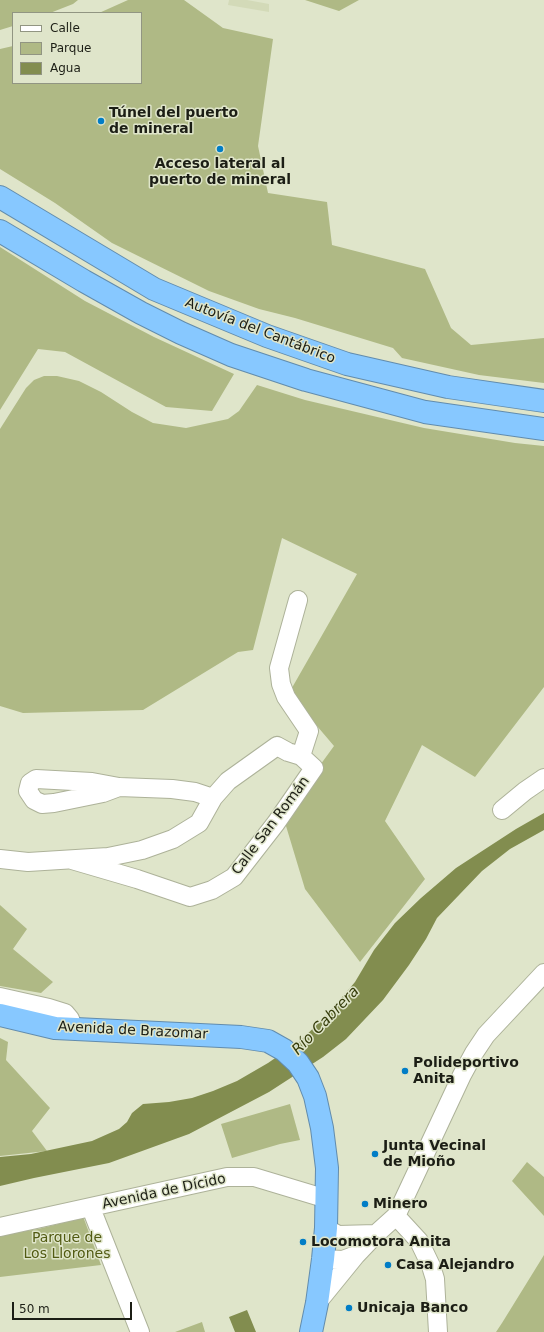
<!DOCTYPE html>
<meta charset="utf-8">
<style>
body{margin:0}
#map{position:relative;width:544px;height:1332px;overflow:hidden;background:#dfe5ca;font-family:"DejaVu Sans",sans-serif}
canvas{display:block}
.legend{position:absolute;left:12px;top:12px;width:130px;height:72px;box-sizing:border-box;background:#dfe5ca;border:1px solid #919582;margin:0;padding:5px 7px;list-style:none;font-size:12px;color:#1c1e15}
.legend li{display:flex;align-items:center;gap:8px;height:20px}
.legend b{width:20px;border:1px solid #919582}
.scale{position:absolute;left:12px;top:1302px;width:120px;height:18px;box-sizing:border-box;border:2px solid #1c1e15;border-top:0;padding-left:5px;font-size:12px;line-height:14px;white-space:nowrap;color:#1c1e15;-webkit-text-stroke:3px #dfe5ca;paint-order:stroke}
</style>
<div id="map">
<canvas width="544" height="1332"></canvas>
<ul class="legend">
<li><b style="height:5px;background:#fff"></b>Calle</li>
<li><b style="height:11px;background:#afb985"></b>Parque</li>
<li><b style="height:11px;background:#828d4f"></b>Agua</li>
</ul>
<div class="scale">50 m</div>
</div>
<script>
const g = document.querySelector('canvas').getContext('2d');
g.lineJoin = 'round';
function paint(path, color) {
  g.fillStyle = color;
  g.fill(path, 'evenodd');
}
function shape(rows) {
  const path = new Path2D();
  for (const r of rows) {
    path.moveTo(r[0], r[1]);
    for (let i = 2; i < r.length; i += 2) path.lineTo(r[i], r[i + 1]);
  }
  return path;
}
function stroke(path, color, width, dash) {
  g.strokeStyle = color;
  g.lineWidth = width;
  g.lineCap = dash ? 'butt' : 'round';
  g.setLineDash(dash || []);
  g.stroke(path);
}
function label(font, color, halo, rows, align = 'center') {
  g.font = font + ' "DejaVu Sans",sans-serif';
  g.lineWidth = 3;
  g.setLineDash([]);
  g.textBaseline = 'middle';
  g.strokeStyle = halo;
  g.fillStyle = color;
  for (const [text, x, y, turn = 0] of rows) {
    g.save();
    g.translate(x, y);
    g.rotate((+turn || 0) * Math.PI / 180);
    g.textAlign = isNaN(turn) ? turn : align;
    if (halo) g.strokeText(text, 0, 0);
    g.fillText(text, 0, 0);
    g.restore();
  }
}
const built = shape([
 [229,0,247,0,269,4,269,12,228,5]
]);
const green = shape([
 [0,0,78,0,73,4,50,13,13,13,13,26,0,30],
 [128,0,184,0,223,28,273,39,258,146,268,193,327,202,332,245,425,269,451,328,471,345,544,338,544,383,479,375,402,358,393,348,295,318,259,309,209,291,112,243,55,203,0,169,0,49,13,46,13,83,141,83,141,13,99,13],
 [305,0,359,0,339,11],
 [0,247,85,301,154,337,234,374,212,411,166,407,65,352,38,349,0,410],
 [44,376,57,376,79,381,101,392,132,412,153,423,186,428,228,419,239,411,257,385,305,400,424,428,515,443,544,446,544,687,475,777,422,745,385,821,425,879,360,962,305,889,283,816,334,746,289,693,357,574,282,538,253,650,238,652,143,710,23,713,0,706,0,429,26,388,34,380],
 [0,905,27,929,13,949,53,982,41,993,0,986],
 [0,1038,8,1042,6,1060,50,1108,32,1131,47,1151,0,1156],
 [290,1104,300,1140,280,1144,232,1158,221,1124],
 [527,1162,544,1177,544,1216,512,1181],
 [81,1216,84,1219,101,1265,0,1277,0,1235,38,1229,66,1222],
 [544,1255,544,1332,496,1332,502,1323],
 [202,1322,205,1332,175,1332]
]);
const water = shape([
 [544,813,544,830,510,849,482,871,437,918,426,939,409,965,383,1000,346,1039,323,1057,269,1092,189,1134,109,1163,34,1178,0,1186,0,1157,31,1154,92,1141,119,1129,127,1122,132,1113,143,1104,169,1102,192,1098,213,1091,237,1081,268,1063,300,1041,326,1016,355,982,374,950,395,923,421,898,456,868,516,829],
 [247,1310,256,1332,235,1332,229,1317]
]);
const minor = shape([
 [298,600,279,668,281,684,286,697,309,731,301,756],
 [119,787,103,793,54,803,42,804,34,800,28,791,30,783,36,779,92,782,119,787,172,789,195,792,213,798],
 [502,810,525,791,544,778],
 [0,859,28,862,108,857,142,850,173,839,199,823,213,798,228,781,277,746,288,752,301,756,314,768,276,823,234,877,212,890,190,897,137,879,72,860],
 [0,997,49,1008,65,1013,70,1019,74,1029],
 [91,1208,140,1332],
 [396,1216,419,1241,431,1266,435,1279,438,1332],
 [0,1227,227,1177,254,1177,327,1199],
 [326,1228,338,1235,376,1234],
 [323,1259,343,1260,356,1255,376,1234,396,1216,462,1075,474,1053,486,1035,544,973],
 [317,1303,356,1255]
]);
const highway = shape([
 [0,197,154,289,267,336,347,364,448,387,544,401],
 [0,231,84,281,141,313,181,333,231,355,306,380,425,412,544,429],
 [0,1015,55,1028,241,1037,268,1041,284,1050,298,1063,308,1078,315,1096,322,1128,327,1168,326,1228,323,1259,317,1303,311,1332]
]);
const markers = [
 [101,121,4,"#017dc6"],
 [220,149,4,"#017dc6"],
 [405,1071,4,"#017dc6"],
 [375,1154,4,"#017dc6"],
 [365,1204,4,"#017dc6"],
 [303,1242,4,"#017dc6"],
 [388,1265,4,"#017dc6"],
 [349,1308,4,"#017dc6"]
];
const poiNames = [
 ["Túnel del puerto",109,113],
 ["de mineral",109,129],
 ["Acceso lateral al",220,164,"center"],
 ["puerto de mineral",220,180,"center"],
 ["Polideportivo",413,1063],
 ["Anita",413,1079],
 ["Junta Vecinal",383,1146],
 ["de Mioño",383,1162],
 ["Minero",373,1204],
 ["Locomotora Anita",311,1242],
 ["Casa Alejandro",396,1265],
 ["Unicaja Banco",357,1308]
];
const streetNames = [
 ["Autovía del Cantábrico",260,331,21],
 ["Calle San Román",271,826,-53],
 ["Avenida de Brazomar",133,1031,3],
 ["Avenida de Dícido",164,1192,-12]
];
const parkNames = [
 ["Parque de",67,1238],
 ["Los Llorones",67,1254]
];
const waterNames = [
 ["Río Cabrera",326,1021,-46]
];
paint(built, '#d3dab8');
paint(green, '#afb985');
paint(water, '#828d4f');
stroke(minor, '#adb299', 20);
stroke(highway, '#628cad', 24);
stroke(minor, '#fff', 18);
stroke(highway, '#87c8ff', 22);
for (const [x, y, r, color] of markers) {
  const dot = new Path2D();
  dot.arc(x, y, r, 0, 2 * Math.PI);
  g.fillStyle = color;
  g.fill(dot);
  stroke(dot, '#dfe5ca', 1.5);
}
label('bold 14px', '#1c1e15', '#dfe5ca', poiNames, 'left');
label('14px', '#1c1e15', '#dfe5ca', streetNames);
label('14px', '#515a12', '#dfe5ca', parkNames);
label('italic 15px', '#363d0b', '#dfe5ca', waterNames);
</script>
